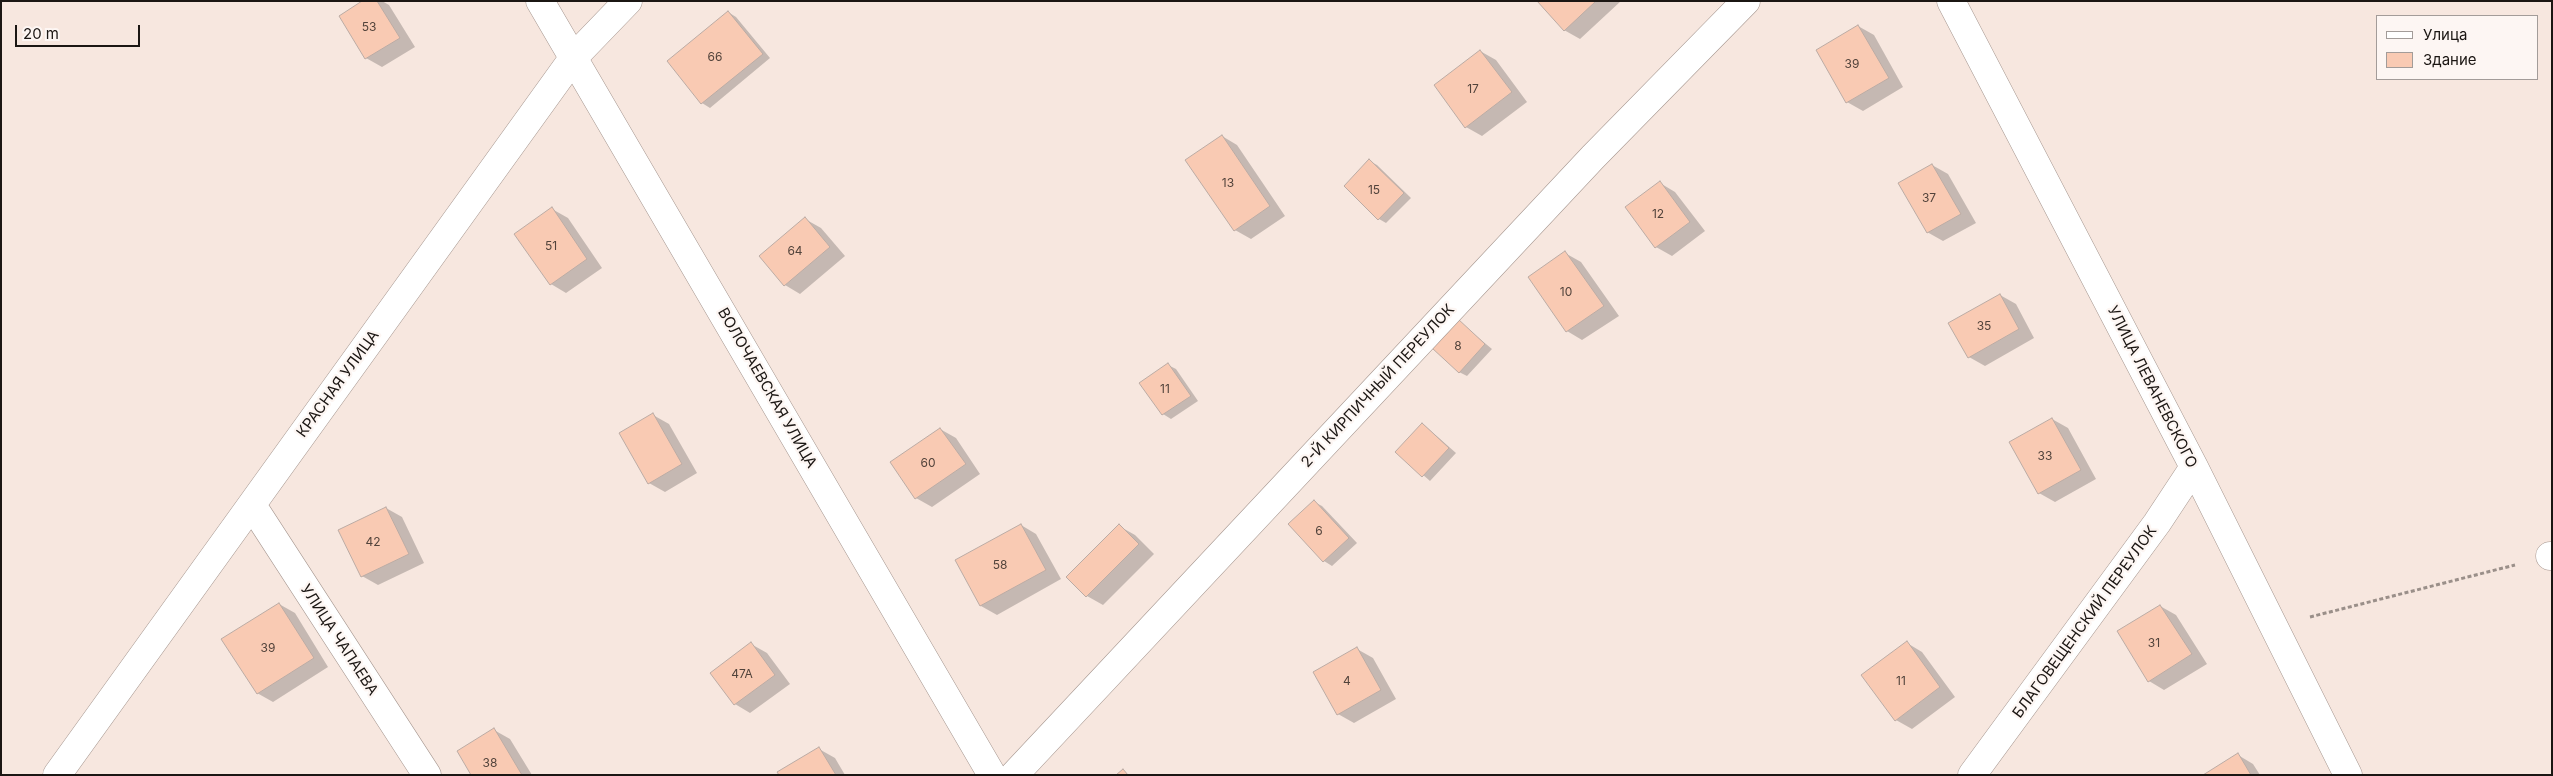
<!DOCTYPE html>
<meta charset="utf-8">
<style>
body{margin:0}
#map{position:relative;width:2553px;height:776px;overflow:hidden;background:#f7e7df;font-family:Inter,sans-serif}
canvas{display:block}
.frame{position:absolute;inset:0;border:2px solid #1b1613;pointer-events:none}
.legend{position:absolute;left:2376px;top:15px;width:162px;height:65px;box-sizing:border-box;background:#fdf6f3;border:1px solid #a39c99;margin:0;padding:6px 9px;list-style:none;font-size:15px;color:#1b1613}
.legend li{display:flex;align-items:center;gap:10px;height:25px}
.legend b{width:25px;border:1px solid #a39c99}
.scale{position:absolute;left:15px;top:25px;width:125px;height:22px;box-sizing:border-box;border:2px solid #1b1613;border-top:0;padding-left:6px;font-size:15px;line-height:18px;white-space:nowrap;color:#1b1613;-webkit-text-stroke:4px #fdf6f3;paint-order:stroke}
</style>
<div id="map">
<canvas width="2553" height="776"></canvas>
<div class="frame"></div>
<ul class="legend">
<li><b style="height:6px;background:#fff"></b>Улица</li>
<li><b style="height:14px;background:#f9cab3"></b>Здание</li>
</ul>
<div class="scale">20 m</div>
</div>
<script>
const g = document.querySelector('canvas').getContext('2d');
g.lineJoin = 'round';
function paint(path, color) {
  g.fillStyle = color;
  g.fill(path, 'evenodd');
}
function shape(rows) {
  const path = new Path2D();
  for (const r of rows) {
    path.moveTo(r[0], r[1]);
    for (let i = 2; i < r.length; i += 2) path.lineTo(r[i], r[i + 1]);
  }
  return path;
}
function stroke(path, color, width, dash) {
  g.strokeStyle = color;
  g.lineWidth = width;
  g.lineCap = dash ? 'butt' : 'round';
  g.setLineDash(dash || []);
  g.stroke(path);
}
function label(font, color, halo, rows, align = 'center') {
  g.font = font + ' Inter,sans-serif';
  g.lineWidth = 4.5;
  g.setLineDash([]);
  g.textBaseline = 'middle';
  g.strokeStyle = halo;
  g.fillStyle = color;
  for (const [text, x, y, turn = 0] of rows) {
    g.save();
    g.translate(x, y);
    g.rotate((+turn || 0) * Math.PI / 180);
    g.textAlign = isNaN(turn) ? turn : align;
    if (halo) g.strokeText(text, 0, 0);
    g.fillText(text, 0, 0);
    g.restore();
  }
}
const shadow = shape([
 [364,1,382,1,389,5,415,47,382,67,366,58],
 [1538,1,1621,1,1580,39,1564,30],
 [728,12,736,17,770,58,710,108,702,103],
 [1858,26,1874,35,1903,87,1863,111,1847,102],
 [1480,51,1496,60,1527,102,1482,136,1466,127],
 [1222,136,1237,145,1285,216,1251,239,1235,230],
 [1369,161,1377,165,1411,198,1386,223,1379,219],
 [1932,165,1948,174,1976,223,1943,241,1927,232],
 [1660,183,1675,192,1705,231,1672,256,1656,247],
 [552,209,568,218,602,268,566,293,551,284],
 [805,219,821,228,845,256,800,294,785,285],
 [1565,253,1581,262,1619,316,1582,340,1567,331],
 [2000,295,2016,304,2034,338,1985,366,1969,357],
 [1458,321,1492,349,1467,376,1459,372],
 [1168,365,1176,369,1198,401,1171,419,1163,414,1141,383],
 [653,415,669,424,697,473,665,492,649,483],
 [2052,419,2068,428,2096,479,2055,502,2039,493,2011,442],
 [1423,424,1456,453,1430,481,1397,452],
 [940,429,956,438,980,474,932,507,916,498,891,462],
 [1314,502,1322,506,1357,543,1332,566,1324,561,1289,524],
 [386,508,402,517,424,563,378,585,362,576],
 [1021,525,1036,534,1061,579,997,615,981,606,956,561],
 [1119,526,1135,535,1154,554,1103,605,1087,596,1068,577],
 [279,604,295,613,328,667,273,702,257,693],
 [2160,606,2176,615,2207,664,2164,690,2149,681],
 [1907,643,1922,652,1955,697,1912,729,1896,720],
 [751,644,767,653,790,684,750,713,735,704],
 [1357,649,1373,658,1396,699,1354,723,1338,714],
 [494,730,510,739,532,775,473,775],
 [819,749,835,758,845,775,780,775],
 [2238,755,2253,764,2260,775,2205,775]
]);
const building = shape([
 [362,1,377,1,400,38,365,59,339,16,362,1],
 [1537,1,1596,1,1564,31,1537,1],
 [728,11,763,54,701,104,667,61,728,11],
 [1858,25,1889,78,1846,103,1816,50,1858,25],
 [1480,50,1512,92,1465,128,1434,85,1480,50],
 [1222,135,1270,206,1234,231,1185,160,1222,135],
 [1369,159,1404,193,1378,220,1344,186,1369,159],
 [1932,164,1961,214,1927,233,1898,183,1932,164],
 [1660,181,1690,222,1655,248,1625,207,1660,181],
 [552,207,587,259,550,285,514,234,552,207],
 [805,217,830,247,784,286,759,256,805,217],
 [1565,251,1604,306,1566,332,1528,277,1565,251],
 [2000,294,2019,329,1968,358,1948,323,2000,294],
 [1458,319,1485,344,1459,373,1432,348,1458,319],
 [1168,363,1191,396,1162,415,1139,383,1168,363],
 [653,413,682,464,648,484,619,433,653,413],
 [2052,418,2081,470,2038,494,2009,442,2052,418],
 [1422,423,1449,448,1422,477,1395,452,1422,423],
 [940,428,966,464,915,499,890,462,940,428],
 [1314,500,1349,538,1323,562,1288,524,1314,500],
 [386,507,409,554,361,577,338,530,386,507],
 [1021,524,1046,570,980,606,955,560,1021,524],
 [1119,524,1139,544,1086,597,1066,577,1119,524],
 [279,603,314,658,257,694,221,639,279,603],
 [2160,605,2192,654,2148,682,2117,631,2160,605],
 [1907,641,1940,687,1895,721,1861,675,1907,641],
 [751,642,775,675,734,705,710,673,751,642],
 [1357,647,1381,690,1337,715,1313,672,1357,647],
 [494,728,522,775,471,775,457,751,494,728],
 [819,747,836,775,779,775,777,772,819,747],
 [2238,753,2251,775,2203,775,2238,753],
 [1123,769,1128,775,1116,775,1123,769]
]);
const path = shape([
 [2310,617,2515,565]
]);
const minor = shape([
 [540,1,992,775],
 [1951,1,2194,467,2348,775],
 [252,505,427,775],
 [2550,556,2552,556],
 [57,775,574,57,628,1],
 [1014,775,1593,157,1746,1],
 [1972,775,2157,523,2194,467]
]);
const numberNames = [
 ["53",369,27],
 ["66",715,57],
 ["39",1852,64],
 ["17",1473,89],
 ["13",1228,183],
 ["15",1374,190],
 ["37",1929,198],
 ["12",1658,214],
 ["51",551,246],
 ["64",795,251],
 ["10",1566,292],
 ["35",1984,326],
 ["8",1458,346],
 ["11",1165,389],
 ["33",2045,456],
 ["60",928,463],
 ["6",1319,531],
 ["42",373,542],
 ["58",1000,565],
 ["31",2154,643],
 ["39",268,648],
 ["47А",742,674],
 ["4",1347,681],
 ["11",1901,681],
 ["38",490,763]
];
const streetNames = [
 ["КРАСНАЯ УЛИЦА",338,384,-54],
 ["2-Й КИРПИЧНЫЙ ПЕРЕУЛОК",1378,386,-47],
 ["УЛИЦА ЛЕВАНЕВСКОГО",2152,387,63],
 ["ВОЛОЧАЕВСКАЯ УЛИЦА",767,388,60],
 ["БЛАГОВЕЩЕНСКИЙ ПЕРЕУЛОК",2085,622,-54],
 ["УЛИЦА ЧАПАЕВА",339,640,57]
];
paint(shadow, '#0003');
paint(building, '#f9cab3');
stroke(building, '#bbaba4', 1);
stroke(minor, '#a5968f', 29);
stroke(path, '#9a8f89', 3, [4, 2.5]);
stroke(minor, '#fff', 28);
label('12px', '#52433b', null, numberNames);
label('15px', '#1b1613', '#fdf6f3', streetNames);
</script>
